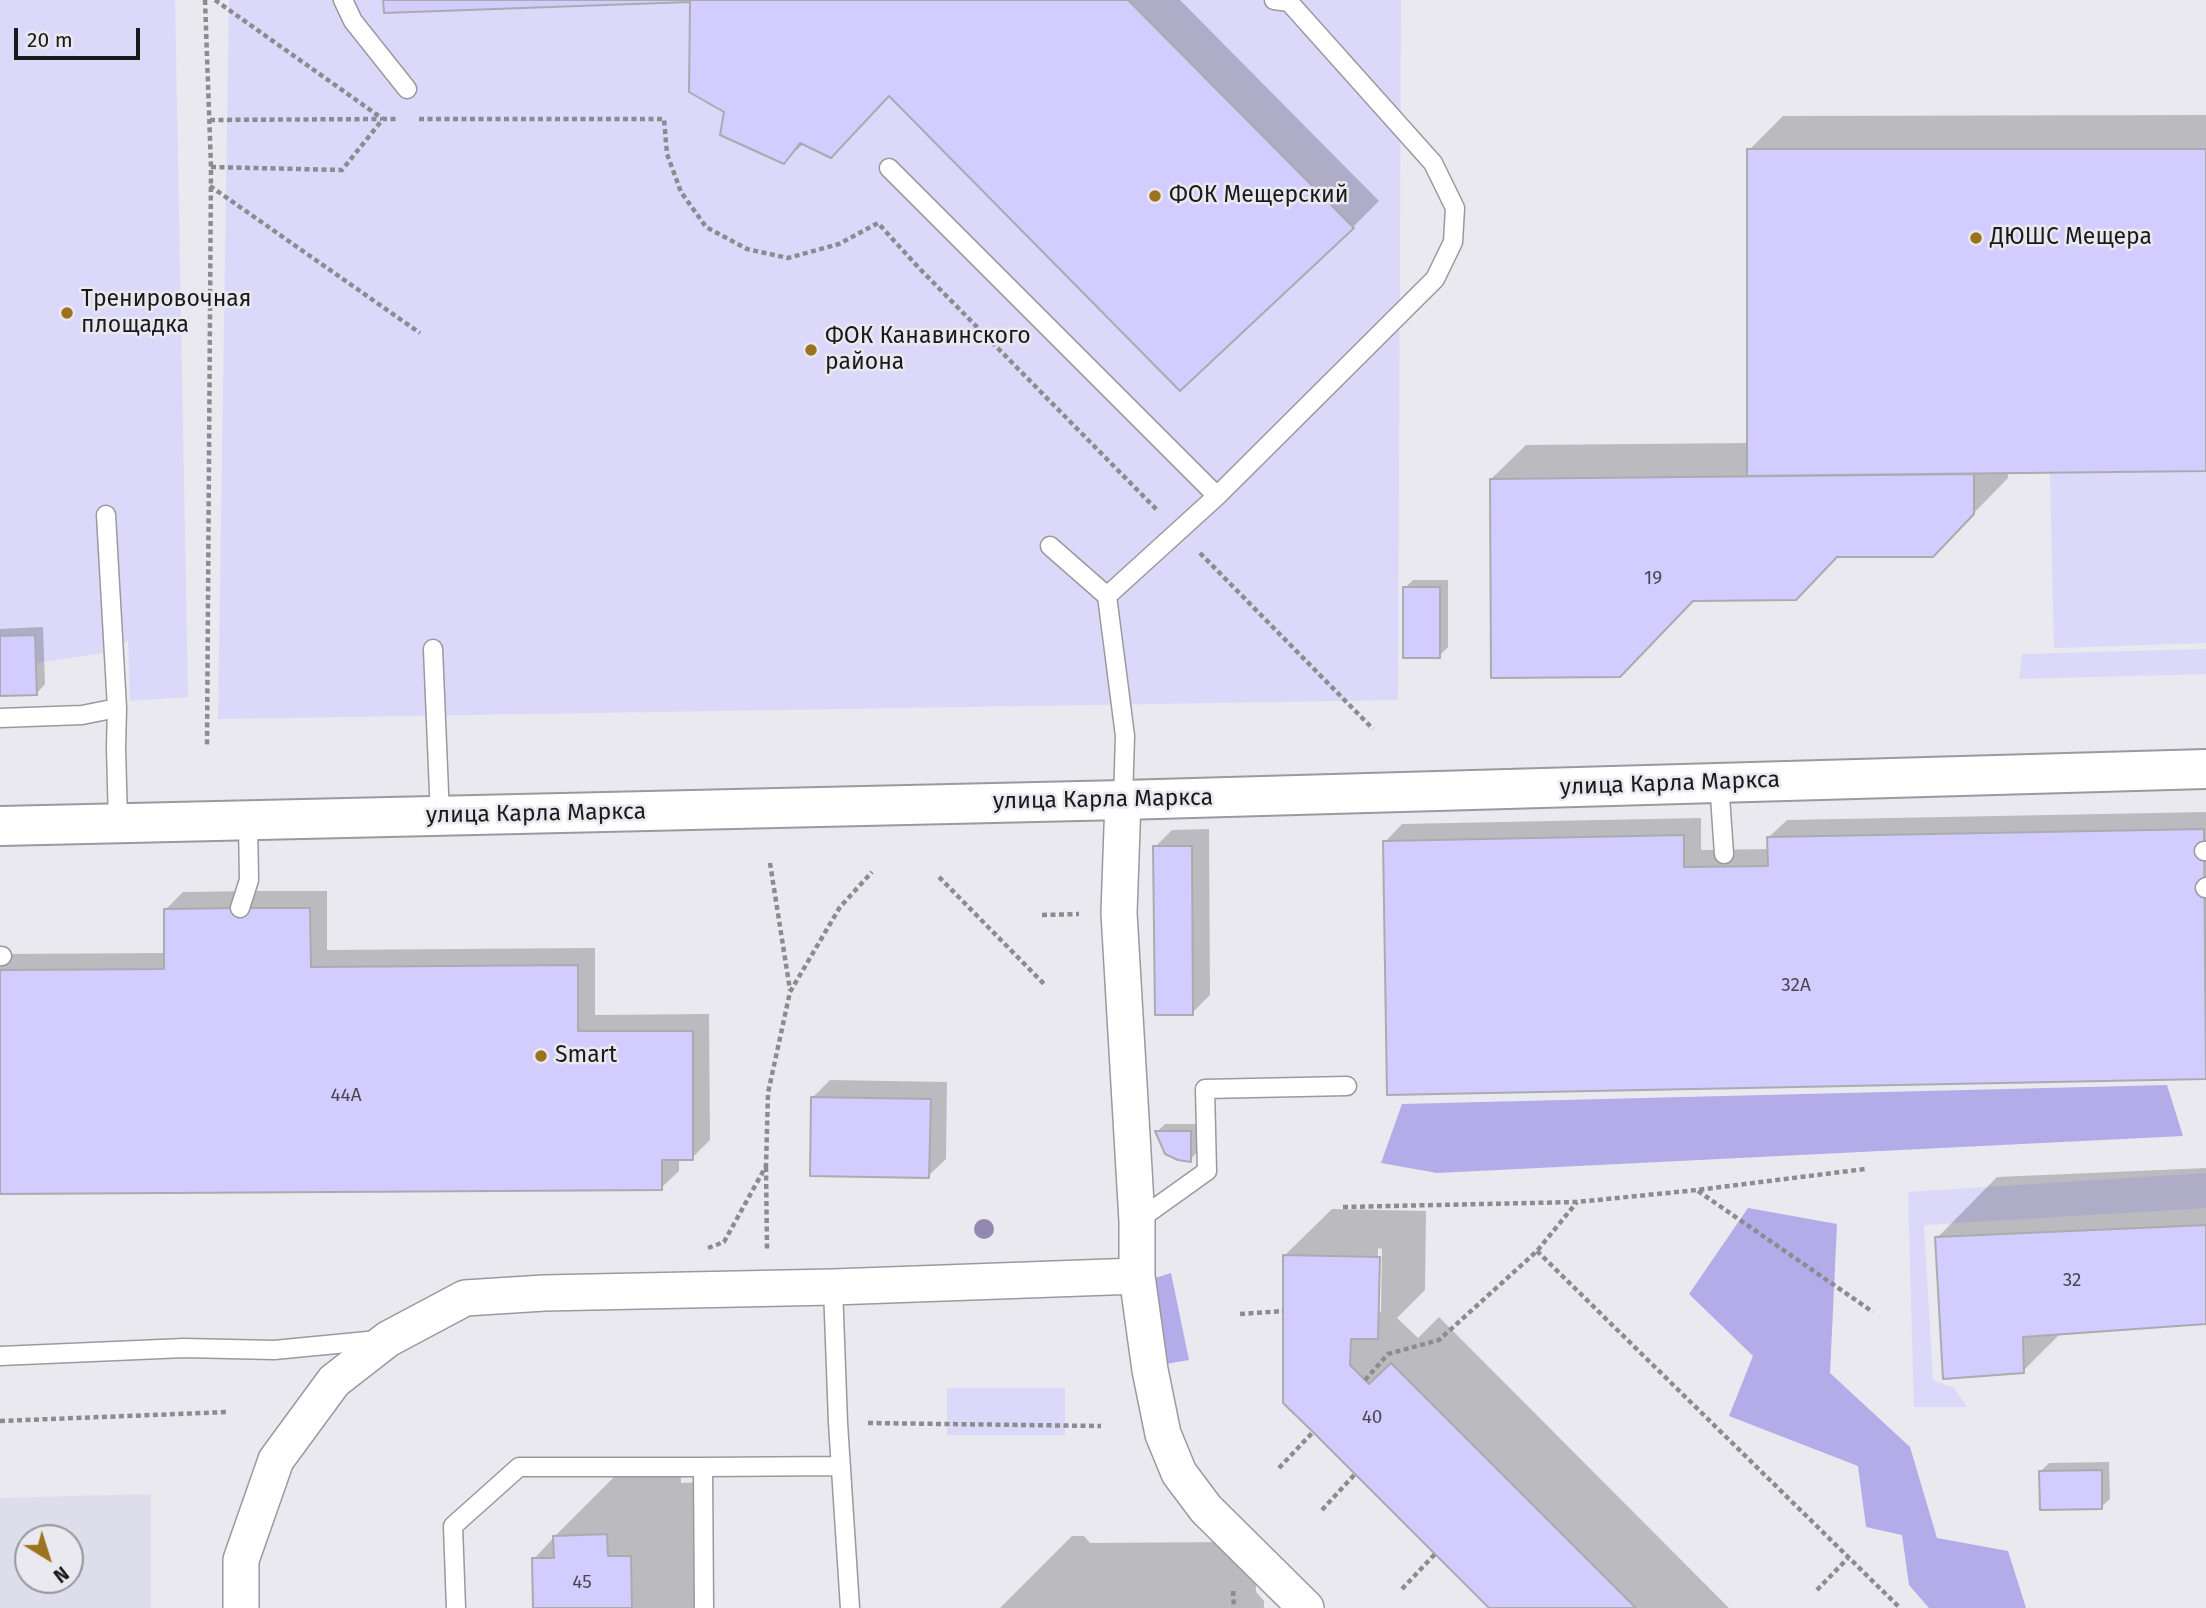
<!DOCTYPE html>
<meta charset="utf-8">
<style>
body{margin:0}
#map{position:relative;width:2206px;height:1608px;overflow:hidden;background:#e9e9ef;font-family:"Fira Sans",sans-serif}
canvas{display:block}
.north{position:absolute;left:14px;top:1524px;width:70px;height:70px;box-sizing:border-box;background:#e9e9ef;border:2px solid #96969b;border-radius:50%;rotate:142deg;font-size:19px;font-weight:700;line-height:28px;text-align:center;color:#1a1a1c}
.north::after{content:'';display:block;margin:auto;width:24px;height:32px;background:#9c7220;clip-path:polygon(50% 0,100% 100%,50% 72%,0 100%)}
.scale{position:absolute;left:14px;top:28px;width:126px;height:32px;box-sizing:border-box;border:4px solid #1a1a1c;border-top:0;padding-left:9px;font-size:21px;line-height:24px;white-space:nowrap;color:#1a1a1c;-webkit-text-stroke:5px #e9e9ef;paint-order:stroke}
</style>
<div id="map">
<canvas width="2206" height="1608"></canvas>
<div class="north">N</div>
<div class="scale">20 m</div>
</div>
<script>
const g = document.querySelector('canvas').getContext('2d');
g.lineJoin = 'round';
function paint(path, color) {
  g.fillStyle = color;
  g.fill(path, 'evenodd');
}
function shape(rows) {
  const path = new Path2D();
  for (const r of rows) {
    path.moveTo(r[0], r[1]);
    for (let i = 2; i < r.length; i += 2) path.lineTo(r[i], r[i + 1]);
  }
  return path;
}
function stroke(path, color, width, dash) {
  g.strokeStyle = color;
  g.lineWidth = width;
  g.lineCap = dash ? 'butt' : 'round';
  g.setLineDash(dash || []);
  g.stroke(path);
}
function label(font, color, halo, rows, align = 'center') {
  g.font = font + ' "Fira Sans",sans-serif';
  g.lineWidth = 5;
  g.setLineDash([]);
  g.textBaseline = 'middle';
  g.strokeStyle = halo;
  g.fillStyle = color;
  for (const [text, x, y, turn = 0] of rows) {
    g.save();
    g.translate(x, y);
    g.rotate((+turn || 0) * Math.PI / 180);
    g.textAlign = isNaN(turn) ? turn : align;
    if (halo) g.strokeText(text, 0, 0);
    g.fillText(text, 0, 0);
    g.restore();
  }
}
const built = shape([
 [151,1494,151,1608,0,1608,0,1498],
 [28,1538,70,1538,70,1580,28,1580]
]);
const green = shape([
 [0,0,175,0,188,697,130,701,128,640,115,651,37,663,37,695,0,696],
 [229,0,1401,0,1398,700,218,719],
 [2206,471,2206,643,2054,648,2050,473],
 [2206,649,2206,674,2019,679,2022,654],
 [2206,1173,2206,1208,1924,1225,1933,1380,1954,1388,1967,1407,1914,1407,1908,1192],
 [947,1388,1065,1388,1065,1435,947,1435]
]);
const forest = shape([
 [2167,1085,2183,1136,1437,1173,1381,1163,1402,1104],
 [1748,1208,1837,1224,1830,1373,1910,1447,1937,1538,2008,1551,2026,1608,1929,1608,1909,1585,1902,1535,1866,1527,1858,1466,1729,1416,1753,1356,1689,1294],
 [1171,1273,1189,1360,1160,1365,1149,1280]
]);
const shadow = shape([
 [385,0,1180,0,1379,201,1353,227,890,94,804,143,784,162,726,111,692,1],
 [2206,115,2206,470,2008,472,2008,478,1967,520,1491,479,1526,445,1748,443,1749,150,1783,116],
 [1413,580,1448,580,1448,647,1439,656,1405,588],
 [43,627,45,684,37,693,0,694,0,629],
 [2206,812,2206,1077,1389,1093,1385,842,1402,824,1701,818,1701,850,1769,849,1769,837,1787,820],
 [1209,829,1210,995,1192,1013,1155,847,1172,830],
 [258,891,327,891,327,950,595,948,595,1015,709,1014,710,1140,692,1158,679,1158,679,1171,661,1188,0,1192,0,954,166,953,166,909,183,892],
 [830,1080,947,1082,946,1159,928,1176,813,1097],
 [1165,1124,1199,1124,1198,1151,1190,1160,1157,1132],
 [2206,1168,2206,1323,2062,1332,2023,1371,1937,1238,1997,1177],
 [1332,1209,1426,1211,1425,1290,1397,1318,1418,1338,1439,1317,1729,1608,1491,1608,1284,1256],
 [1378,1248,1382,1249,1381,1311,1377,1315],
 [680,1461,681,1483,704,1482,707,1608,535,1608,534,1559,555,1536,629,1462],
 [2109,1462,2110,1499,2101,1507,2041,1471,2049,1463],
 [1072,1536,1084,1536,1090,1543,1223,1542,1246,1540,1246,1574,1256,1574,1256,1592,1264,1601,1264,1608,1000,1608]
]);
const building = shape([
 [383,0,1128,0,1354,228,1180,391,889,96,831,158,800,143,784,164,720,135,724,112,689,92,690,2,384,13,383,0],
 [1747,149,2206,149,2206,471,1747,476,1747,149],
 [1974,474,1974,514,1933,557,1837,557,1796,600,1693,601,1620,677,1491,678,1490,479,1974,474],
 [1403,587,1440,587,1440,658,1403,658,1403,587],
 [35,635,37,695,0,696,0,636,35,635],
 [2204,829,2206,1079,1387,1095,1383,841,1684,835,1684,867,1768,866,1767,837,2204,829],
 [1153,846,1192,846,1193,1015,1155,1015,1153,846],
 [240,908,310,908,311,967,578,965,578,1031,693,1031,693,1160,662,1160,662,1190,0,1194,0,970,164,969,164,909,240,908],
 [811,1097,931,1099,929,1178,810,1176,811,1097],
 [1155,1131,1191,1131,1191,1162,1178,1160,1165,1154,1155,1131],
 [2206,1225,2206,1324,2023,1337,2024,1373,1943,1379,1935,1237,2206,1225],
 [1283,1255,1380,1257,1378,1339,1351,1339,1350,1365,1369,1384,1391,1363,1636,1608,1489,1608,1313,1432,1283,1403,1283,1255],
 [2102,1470,2102,1509,2040,1510,2039,1471,2102,1470],
 [607,1534,608,1556,631,1556,632,1608,533,1608,532,1558,554,1558,553,1536,607,1534]
]);
const path = shape([
 [205,0,211,167,207,746],
 [215,0,383,119],
 [419,119,664,119,667,154,681,192,706,227,747,249,788,258,839,244,878,223,918,267,1157,510],
 [210,120,381,119],
 [211,167,342,170,383,119,399,119],
 [210,186,420,333],
 [1200,553,1373,729],
 [770,863,790,990],
 [939,877,1046,986],
 [1042,915,1079,914],
 [766,1167,767,1249],
 [1698,1191,1873,1312],
 [1343,1207,1577,1202,1697,1190,1865,1169],
 [708,1248,724,1242,766,1166,768,1093,790,992,840,907,872,872],
 [1537,1251,1900,1608],
 [1240,1314,1283,1311],
 [1365,1380,1388,1354,1439,1340,1537,1251,1577,1202],
 [0,1421,228,1412],
 [868,1423,1101,1426],
 [1279,1468,1313,1432],
 [1322,1510,1355,1474],
 [1402,1589,1435,1554],
 [1817,1590,1848,1558],
 [1233,1591,1234,1608]
]);
const service = shape([
 [343,0,353,21,407,89],
 [889,168,1217,496],
 [106,515,117,708,116,747,118,823],
 [1050,546,1107,596,1125,736,1123,800],
 [1107,596,1217,496,1435,279,1453,242,1455,208,1433,163,1289,2,1274,0],
 [433,649,440,816],
 [0,718,82,715,117,708],
 [1719,782,1724,854],
 [2204,851,2206,851],
 [2205,888,2206,887],
 [240,908,249,880,248,821],
 [0,956,2,956],
 [1137,1221,1207,1171,1205,1089,1347,1086],
 [833,1287,838,1423,850,1608],
 [0,1356,184,1348,274,1350,378,1340],
 [703,1467,841,1466],
 [456,1608,453,1526,519,1467,703,1467,704,1608]
]);
const minor = shape([
 [1123,800,1119,913,1137,1221,1137,1276,1150,1370,1163,1434,1179,1473,1206,1509,1306,1608],
 [241,1608,241,1560,276,1460,334,1381,388,1339,465,1298,544,1293,833,1287,1137,1276]
]);
const secondary = shape([
 [0,826,1123,800,2206,769]
]);
const trees = [
 [984,1229]
];
const markers = [
 [1155,196,7,"#9c7220"],
 [1976,238,7,"#9c7220"],
 [67,313,7,"#9c7220"],
 [811,350,7,"#9c7220"],
 [541,1056,7,"#9c7220"]
];
const numberNames = [
 ["19",1653,579],
 ["32А",1796,986],
 ["44А",346,1096],
 ["32",2072,1281],
 ["40",1372,1418],
 ["45",582,1583]
];
const poiNames = [
 ["ФОК Мещерский",1169,196],
 ["ДЮШС Мещера",1990,238],
 ["Тренировочная",81,300],
 ["площадка",81,326],
 ["ФОК Канавинского",825,337],
 ["района",825,363],
 ["Smart",555,1056]
];
const streetNames = [
 ["улица Карла Маркса",1670,784,-2],
 ["улица Карла Маркса",1103,800,-1],
 ["улица Карла Маркса",536,814,-1]
];
paint(built, '#deddeb');
paint(green, '#dbd8f9');
paint(forest, '#b3ace8');
paint(shadow, '#0003');
paint(building, '#d2cdfe');
stroke(building, '#abaab0', 2);
stroke(service, '#99999f', 21);
stroke(minor, '#99999f', 38);
stroke(secondary, '#99999f', 42);
stroke(path, '#8c8c90', 4.5, [5, 3.5]);
stroke(service, '#fff', 18);
stroke(minor, '#fff', 35);
stroke(secondary, '#fff', 38);
g.fillStyle = '#9289b3';
for (const [x, y] of trees) {
  g.beginPath();
  g.arc(x, y, 10, 0, 2 * Math.PI);
  g.fill();
}
for (const [x, y, r, color] of markers) {
  const dot = new Path2D();
  dot.arc(x, y, r, 0, 2 * Math.PI);
  g.fillStyle = color;
  g.fill(dot);
  stroke(dot, '#e9e9ef', 2.5);
}
label('19px', '#484754', null, numberNames);
label('23px', '#1a1a1c', '#e9e9ef', poiNames, 'left');
label('23px', '#1a1a1c', '#e9e9ef', streetNames);
</script>
